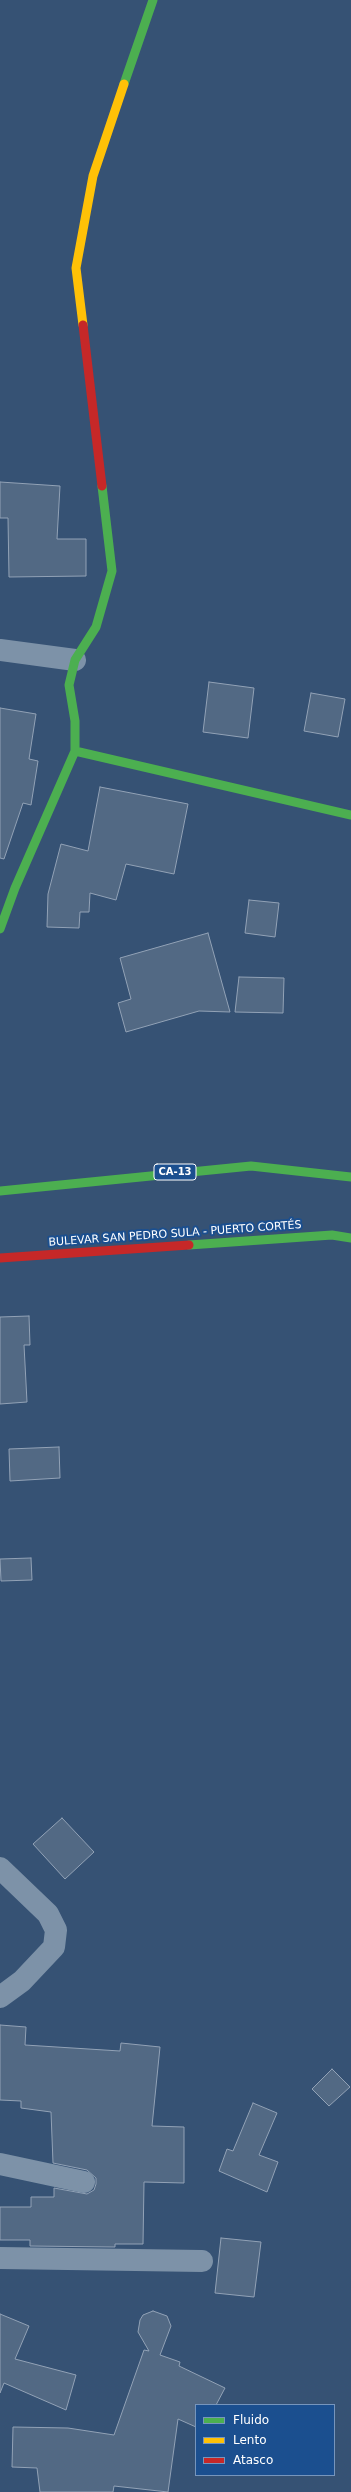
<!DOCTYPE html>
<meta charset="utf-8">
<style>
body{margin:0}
#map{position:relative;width:351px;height:2492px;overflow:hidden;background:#365274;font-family:"DejaVu Sans",sans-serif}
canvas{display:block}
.legend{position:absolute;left:195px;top:2404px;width:140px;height:72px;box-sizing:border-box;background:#1b4f8f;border:1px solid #7695bc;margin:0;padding:5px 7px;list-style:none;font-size:12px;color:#fff}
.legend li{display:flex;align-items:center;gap:8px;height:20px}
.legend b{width:20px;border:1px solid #7695bc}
</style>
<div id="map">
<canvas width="351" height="2492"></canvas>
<ul class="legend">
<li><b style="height:5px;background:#4caf50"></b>Fluido</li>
<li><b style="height:5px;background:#ffc107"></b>Lento</li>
<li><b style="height:5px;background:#c62828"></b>Atasco</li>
</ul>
</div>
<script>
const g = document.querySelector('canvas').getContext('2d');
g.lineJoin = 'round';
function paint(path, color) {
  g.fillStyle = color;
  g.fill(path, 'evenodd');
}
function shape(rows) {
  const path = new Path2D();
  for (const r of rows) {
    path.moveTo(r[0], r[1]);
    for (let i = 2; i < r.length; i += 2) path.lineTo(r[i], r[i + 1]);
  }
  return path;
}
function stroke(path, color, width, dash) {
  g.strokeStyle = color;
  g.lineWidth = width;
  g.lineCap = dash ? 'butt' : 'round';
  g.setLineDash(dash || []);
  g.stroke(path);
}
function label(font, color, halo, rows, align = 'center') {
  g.font = font + ' "DejaVu Sans",sans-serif';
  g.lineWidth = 4;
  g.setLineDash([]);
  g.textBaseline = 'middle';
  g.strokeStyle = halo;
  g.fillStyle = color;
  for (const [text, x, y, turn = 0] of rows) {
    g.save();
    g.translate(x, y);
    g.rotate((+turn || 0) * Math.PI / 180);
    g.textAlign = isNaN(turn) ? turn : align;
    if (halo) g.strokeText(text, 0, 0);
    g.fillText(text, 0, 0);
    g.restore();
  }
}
const building = shape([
 [0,482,60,486,57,539,86,539,86,576,9,577,8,518,0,518,0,482],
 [209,682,254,688,248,738,203,732,209,682],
 [311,693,345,699,338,737,304,731,311,693],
 [0,708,36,714,29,759,38,761,31,805,23,803,4,859,0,858,0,708],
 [100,787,188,804,174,874,126,864,116,900,90,893,89,912,80,912,79,928,47,927,48,894,61,844,88,851,100,787],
 [249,900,279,903,275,937,245,933,249,900],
 [208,933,230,1012,199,1011,126,1032,118,1003,131,999,120,958,208,933],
 [239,977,284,978,283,1013,235,1012,239,977],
 [29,1316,30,1345,24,1345,27,1402,0,1404,0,1317,29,1316],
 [59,1447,60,1478,10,1481,9,1449,59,1447],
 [31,1558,32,1580,1,1581,0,1559,31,1558],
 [62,1818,94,1852,65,1879,33,1844,62,1818],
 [0,2025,26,2027,25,2045,120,2051,121,2043,160,2047,152,2126,184,2127,184,2183,144,2182,143,2244,115,2244,115,2247,30,2246,30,2240,0,2240,0,2207,31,2207,31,2197,54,2197,54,2188,87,2194,94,2190,96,2184,96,2178,87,2170,53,2163,51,2112,21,2108,21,2101,0,2100,0,2025],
 [332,2069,350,2087,329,2106,312,2089,332,2069],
 [253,2103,277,2113,259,2155,278,2162,267,2192,219,2171,227,2149,233,2151,253,2103],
 [221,2238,261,2242,254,2297,215,2293,221,2238],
 [153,2311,167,2316,171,2326,160,2355,180,2362,179,2366,225,2388,216,2405,196,2405,196,2427,178,2419,168,2492,114,2486,113,2492,40,2492,37,2468,12,2467,13,2427,68,2428,114,2435,144,2350,149,2351,138,2332,140,2320,143,2315,153,2311],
 [0,2314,29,2326,15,2359,76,2375,66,2410,4,2383,0,2393,0,2314]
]);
const street = shape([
 [0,650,75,660],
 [0,1868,48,1914,56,1930,54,1947,22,1981,0,1997],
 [0,2164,84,2182],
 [0,2258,202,2261]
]);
const fast = shape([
 [124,84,153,0],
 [75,751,351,815],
 [0,929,15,888,75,751,75,721,69,685,75,660,96,627,112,571,102,486],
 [0,1191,251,1166,351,1177],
 [189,1245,332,1235,351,1238]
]);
const slow = shape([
 [83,325,76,268,93,176,124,84]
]);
const jam = shape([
 [83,325,102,486],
 [0,1258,189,1245]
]);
const shields = [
 [175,1172,42]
];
const shieldNames = [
 ["CA-13",175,1172]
];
const streetNames = [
 ["BULEVAR SAN PEDRO SULA - PUERTO CORTÉS",175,1234,-4]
];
paint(building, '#526984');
stroke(building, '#92a2b6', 1);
stroke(street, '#7d92a8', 22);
stroke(fast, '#4caf50', 9);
stroke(slow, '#ffc107', 9);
stroke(jam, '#c62828', 9);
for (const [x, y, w] of shields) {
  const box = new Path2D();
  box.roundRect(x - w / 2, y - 8, w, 16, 3);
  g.fillStyle = '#1b4f8f';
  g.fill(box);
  stroke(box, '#fff', 1);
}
label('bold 10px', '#fff', null, shieldNames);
label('11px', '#fff', '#1b4f8f', streetNames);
</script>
